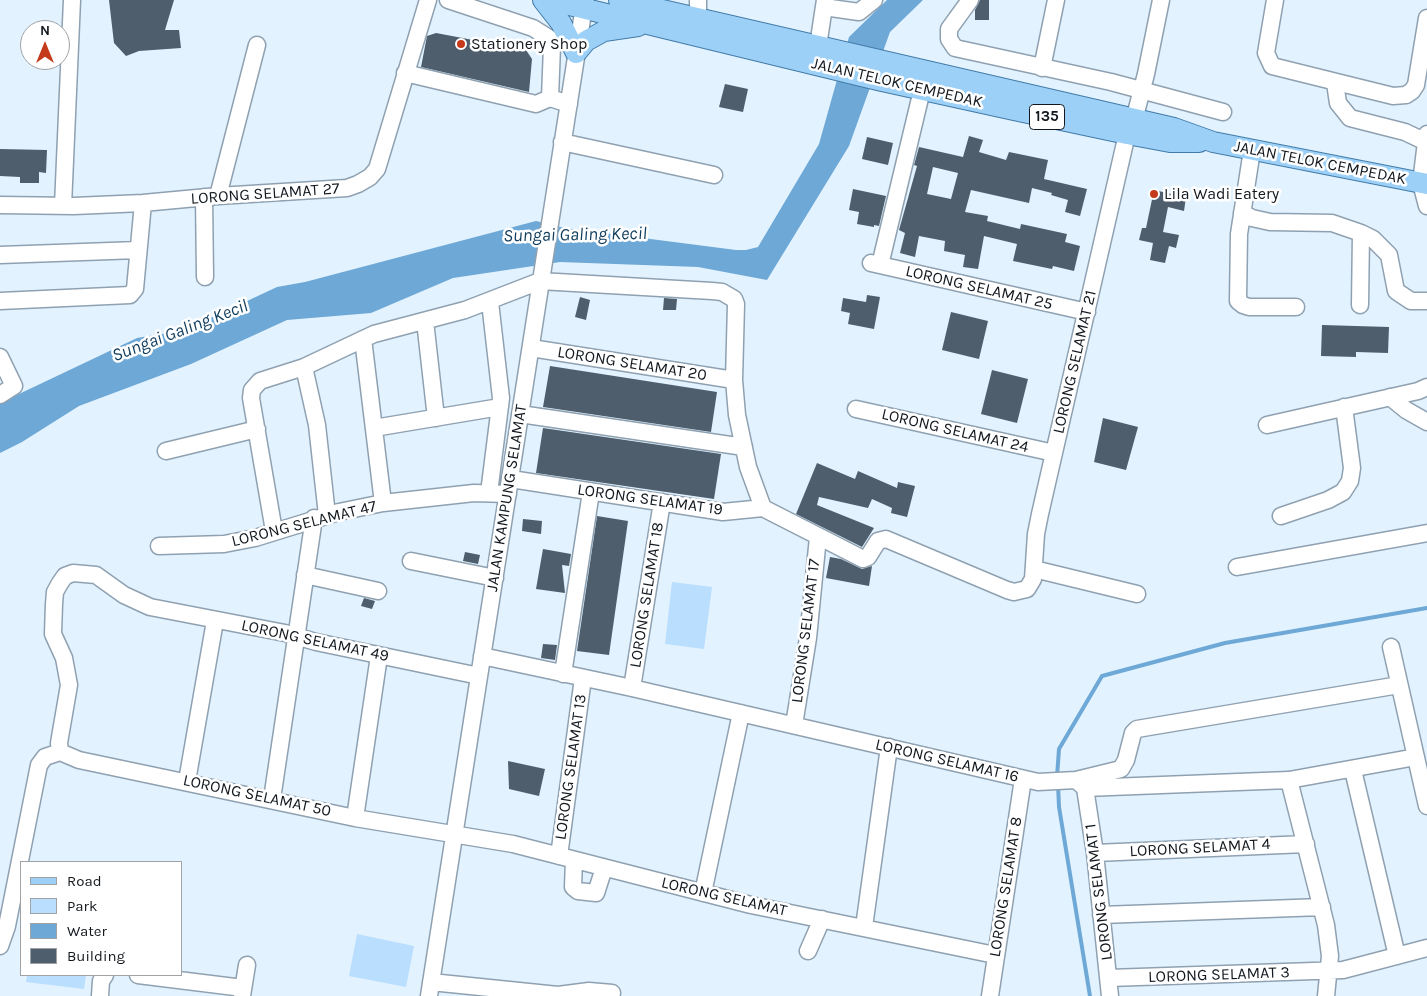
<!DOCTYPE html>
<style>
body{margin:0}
#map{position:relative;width:1427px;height:996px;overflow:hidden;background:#e2f2ff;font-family:Karla,sans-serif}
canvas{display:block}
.legend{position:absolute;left:20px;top:861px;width:162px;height:115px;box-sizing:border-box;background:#fff;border:1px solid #a0a3a5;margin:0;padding:6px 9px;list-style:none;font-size:15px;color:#12181e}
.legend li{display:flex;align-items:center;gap:10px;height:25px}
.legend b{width:25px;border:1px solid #a0a3a5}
.north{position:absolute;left:20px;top:20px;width:50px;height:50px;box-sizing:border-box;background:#fff;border:1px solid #a0a3a5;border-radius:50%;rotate:0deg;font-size:14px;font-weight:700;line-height:20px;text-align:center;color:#12181e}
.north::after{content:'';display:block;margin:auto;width:18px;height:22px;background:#c43a1a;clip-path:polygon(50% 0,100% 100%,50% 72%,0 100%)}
</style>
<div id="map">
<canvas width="1427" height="996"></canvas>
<ul class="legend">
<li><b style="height:6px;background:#9dd0f7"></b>Road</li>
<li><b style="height:14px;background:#b9defe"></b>Park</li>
<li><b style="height:14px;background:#6da8d6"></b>Water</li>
<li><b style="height:14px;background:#4e5e6c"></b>Building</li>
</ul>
<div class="north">N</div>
</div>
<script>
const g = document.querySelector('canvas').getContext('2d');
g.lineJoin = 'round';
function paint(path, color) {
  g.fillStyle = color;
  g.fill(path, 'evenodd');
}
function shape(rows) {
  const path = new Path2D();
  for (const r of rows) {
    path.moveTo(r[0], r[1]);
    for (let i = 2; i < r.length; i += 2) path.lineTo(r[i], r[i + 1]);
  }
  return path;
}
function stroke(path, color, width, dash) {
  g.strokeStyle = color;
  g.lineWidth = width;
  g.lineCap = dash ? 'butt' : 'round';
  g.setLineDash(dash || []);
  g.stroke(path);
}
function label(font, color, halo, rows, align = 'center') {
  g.font = font + ' Karla,sans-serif';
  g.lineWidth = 5;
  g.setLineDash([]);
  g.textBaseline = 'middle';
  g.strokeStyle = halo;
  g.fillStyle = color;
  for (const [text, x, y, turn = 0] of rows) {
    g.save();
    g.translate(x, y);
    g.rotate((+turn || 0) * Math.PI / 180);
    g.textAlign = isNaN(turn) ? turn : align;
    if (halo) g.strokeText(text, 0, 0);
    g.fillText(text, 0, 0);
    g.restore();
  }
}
const green = shape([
 [672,582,712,587,704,649,665,644],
 [357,934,414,946,406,987,349,976],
 [27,975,86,975,84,989,26,982]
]);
const water = shape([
 [887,0,923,0,890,32,849,146,767,280,698,267,560,262,453,278,371,313,287,320,191,364,79,406,22,442,0,453,0,403,137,338,185,330,277,287,305,282,536,221,565,228,736,250,746,250,758,247,819,144,849,37]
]);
const stream = shape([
 [1057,777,1059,749,1102,676,1225,643,1427,608],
 [1058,784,1059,807,1090,996]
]);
const building = shape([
 [109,0,174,0,165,30,179,30,181,48,139,51,126,56,114,43],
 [980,0,989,0,989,20,975,20,975,10],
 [436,33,526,50,532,59,529,92,421,67,427,36],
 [725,84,748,89,743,112,719,107],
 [969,136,983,140,979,152,1006,160,1009,152,1048,160,1044,179,1087,189,1080,216,1065,212,1068,200,1051,195,1052,193,1032,188,1029,203,971,190,965,212,988,216,987,221,1020,229,1021,224,1067,234,1065,242,1080,246,1074,271,1053,266,1052,269,1013,261,1017,244,984,236,978,269,963,267,965,255,944,251,945,241,919,236,915,257,900,253,905,233,899,230,917,166,914,165,919,147,963,157],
 [933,167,958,173,951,199,927,194],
 [867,137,893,143,888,165,862,159],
 [0,149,47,150,46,173,39,172,39,183,20,183,20,177,0,176],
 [853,189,886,196,879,226,874,225,874,227,857,224,859,212,849,210],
 [1154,190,1186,197,1184,211,1168,207,1163,232,1179,235,1176,248,1169,246,1165,263,1150,260,1153,243,1139,240,1142,228,1146,228],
 [867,295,880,297,874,329,848,324,850,313,841,311,843,298,866,302],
 [580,297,590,300,586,320,575,317],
 [664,298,677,299,676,310,663,310],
 [951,312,988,321,979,359,942,350],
 [1322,325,1389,327,1388,353,1356,352,1356,357,1321,356],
 [550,366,717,392,711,432,543,407],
 [992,370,1028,379,1017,423,981,414],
 [1103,418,1138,427,1126,470,1094,462],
 [543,428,721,454,714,499,536,473],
 [817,463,855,479,858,471,897,488,898,482,915,486,907,517,891,513,892,508,872,499,868,508,819,497,817,505,874,528,862,547,796,514],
 [597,516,628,521,609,655,577,651],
 [523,519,542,521,541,534,522,531],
 [543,549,571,554,569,566,562,565,565,593,536,589],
 [465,552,480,555,478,564,463,561],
 [830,557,841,559,862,569,872,566,869,586,826,578],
 [364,598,375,601,372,609,361,606],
 [543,644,557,645,555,660,541,658],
 [508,761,545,769,539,796,509,789]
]);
const minor = shape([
 [448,0,533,28,549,38,552,46,550,98],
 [970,0,949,29,949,39,955,48,1111,82,1223,112],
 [1275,0,1266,53,1272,66,1393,96,1406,95,1412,91,1416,85,1427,18],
 [824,7,859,12,874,0],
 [698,19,698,0],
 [818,46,825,0],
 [1042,68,1056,0],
 [405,73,536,104,550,98,569,104],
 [1335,83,1338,103,1350,118,1405,132,1426,142],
 [1134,120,1146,74,1161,0],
 [1427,134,1421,183,1427,206],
 [562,142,714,175],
 [1252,150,1239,234,1238,301,1243,305,1249,307,1296,307],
 [218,196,257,45],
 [204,197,205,277],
 [0,205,74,206,143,203,218,196,347,188,358,184,370,177,377,169,428,0],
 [63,206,72,0],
 [1242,213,1252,218,1270,222,1332,223,1361,233,1373,239,1389,255,1396,291,1411,301,1427,301],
 [0,255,138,250],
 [871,263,1087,312],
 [880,265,922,90],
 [0,301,130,295,135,289,143,203],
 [1360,305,1361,233],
 [425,321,436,418],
 [363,339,383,503],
 [531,348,734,380],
 [0,357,14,386,0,395],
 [304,367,317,425,327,515],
 [1390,397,1406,410,1427,422],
 [856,409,1054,453],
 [520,414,744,447],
 [1267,425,1418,391,1427,387],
 [374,428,500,407],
 [166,451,257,429],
 [511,479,723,512,763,508,863,559,868,557,878,541,886,539,1007,590,1014,592,1027,589,1033,579,1036,534,1040,514,1127,134],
 [489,493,501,398,490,302],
 [1281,516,1328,500,1343,492,1350,481,1352,468,1344,407],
 [274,531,251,398,252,390,260,381,304,367,374,334,465,310,540,281,712,291,722,292,734,299,736,304,734,380,737,415,748,467,763,508],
 [159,546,224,544,255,538,339,512,383,503,474,493,508,494],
 [411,561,495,578],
 [1237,567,1427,533],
 [1034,569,1137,594],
 [305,575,378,591],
 [1391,647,1427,806],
 [482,656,632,688,1038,782,1076,780,1085,788,1289,780,1416,757],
 [563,674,591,492],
 [632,688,662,502],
 [794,725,808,638,818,537],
 [60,752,79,760,355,818,513,844,751,905,995,955],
 [60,752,59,743,69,685,64,658,53,634,54,604,55,592,60,583,65,576,73,573,96,575,124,595,150,607,285,633,316,642,479,676],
 [1353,770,1397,956],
 [1076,780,1121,769,1126,760,1133,733,1137,729,1399,685],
 [1289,780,1326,925,1330,956,1326,996],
 [187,781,215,621],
 [1085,788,1095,853,1110,996],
 [272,799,314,518],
 [355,818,379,656],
 [1095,853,1306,844],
 [559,856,583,678],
 [574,860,573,887,578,891,596,893,604,868],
 [703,893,741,713],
 [1101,915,1322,907],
 [864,927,889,747],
 [0,946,7,926,39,765,45,757,60,752],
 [808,951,822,919],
 [138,975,243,988],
 [1109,978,1343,970,1427,948],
 [431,982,558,995,589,991,612,993],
 [100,996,101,981,105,975],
 [242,996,247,965],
 [429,996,585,0],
 [990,996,1023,779]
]);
const major = shape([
 [543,0,561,23,576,53,586,41,604,31,638,26],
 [549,0,882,81,1014,110,1127,134,1170,142,1199,142],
 [619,0,1174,128,1213,142,1427,184]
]);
const markers = [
 [461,44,5,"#c43a1a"],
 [1154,194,5,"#c43a1a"]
];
const shields = [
 [1047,117,35]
];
const shieldNames = [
 ["135",1047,117]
];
const poiNames = [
 ["Stationery Shop",471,44],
 ["Lila Wadi Eatery",1164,194]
];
const streetNames = [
 ["JALAN TELOK CEMPEDAK",897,83,13],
 ["JALAN TELOK CEMPEDAK",1320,163,11],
 ["LORONG SELAMAT 27",265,194,-4],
 ["LORONG SELAMAT 25",979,288,13],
 ["LORONG SELAMAT 21",1075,362,-77],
 ["LORONG SELAMAT 20",632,364,9],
 ["LORONG SELAMAT 24",955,431,13],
 ["JALAN KAMPUNG SELAMAT",507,498,-81],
 ["LORONG SELAMAT 19",650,500,8],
 ["LORONG SELAMAT 47",304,524,-14],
 ["LORONG SELAMAT 18",647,595,-81],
 ["LORONG SELAMAT 17",806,631,-83],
 ["LORONG SELAMAT 49",315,641,12],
 ["LORONG SELAMAT 16",947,761,13],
 ["LORONG SELAMAT 13",571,767,-82],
 ["LORONG SELAMAT 50",257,796,12],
 ["LORONG SELAMAT 4",1200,848,-3],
 ["LORONG SELAMAT 8",1006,887,-81],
 ["LORONG SELAMAT 1",1099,892,-97],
 ["LORONG SELAMAT",724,897,13],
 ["LORONG SELAMAT 3",1219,975,-2]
];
const waterNames = [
 ["Sungai Galing Kecil",575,235,-1],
 ["Sungai Galing Kecil",180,331,-21]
];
paint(green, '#b9defe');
paint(water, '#6da8d6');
stroke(stream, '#6da8d6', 4);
paint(building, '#4e5e6c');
stroke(minor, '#8fa1b0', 19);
stroke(major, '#427ba8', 22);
stroke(minor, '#fff', 16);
stroke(major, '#9dd0f7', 20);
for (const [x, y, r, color] of markers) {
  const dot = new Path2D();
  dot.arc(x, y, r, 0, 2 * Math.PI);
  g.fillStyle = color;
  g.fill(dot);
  stroke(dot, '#fff', 2);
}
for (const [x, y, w] of shields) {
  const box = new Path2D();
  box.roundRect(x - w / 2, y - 12.5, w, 25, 4);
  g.fillStyle = '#fff';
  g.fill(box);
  stroke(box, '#12181e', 1);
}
label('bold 15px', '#12181e', null, shieldNames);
label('16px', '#12181e', '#fff', poiNames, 'left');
label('16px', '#12181e', '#fff', streetNames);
label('italic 18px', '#103d5d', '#fff', waterNames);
</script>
